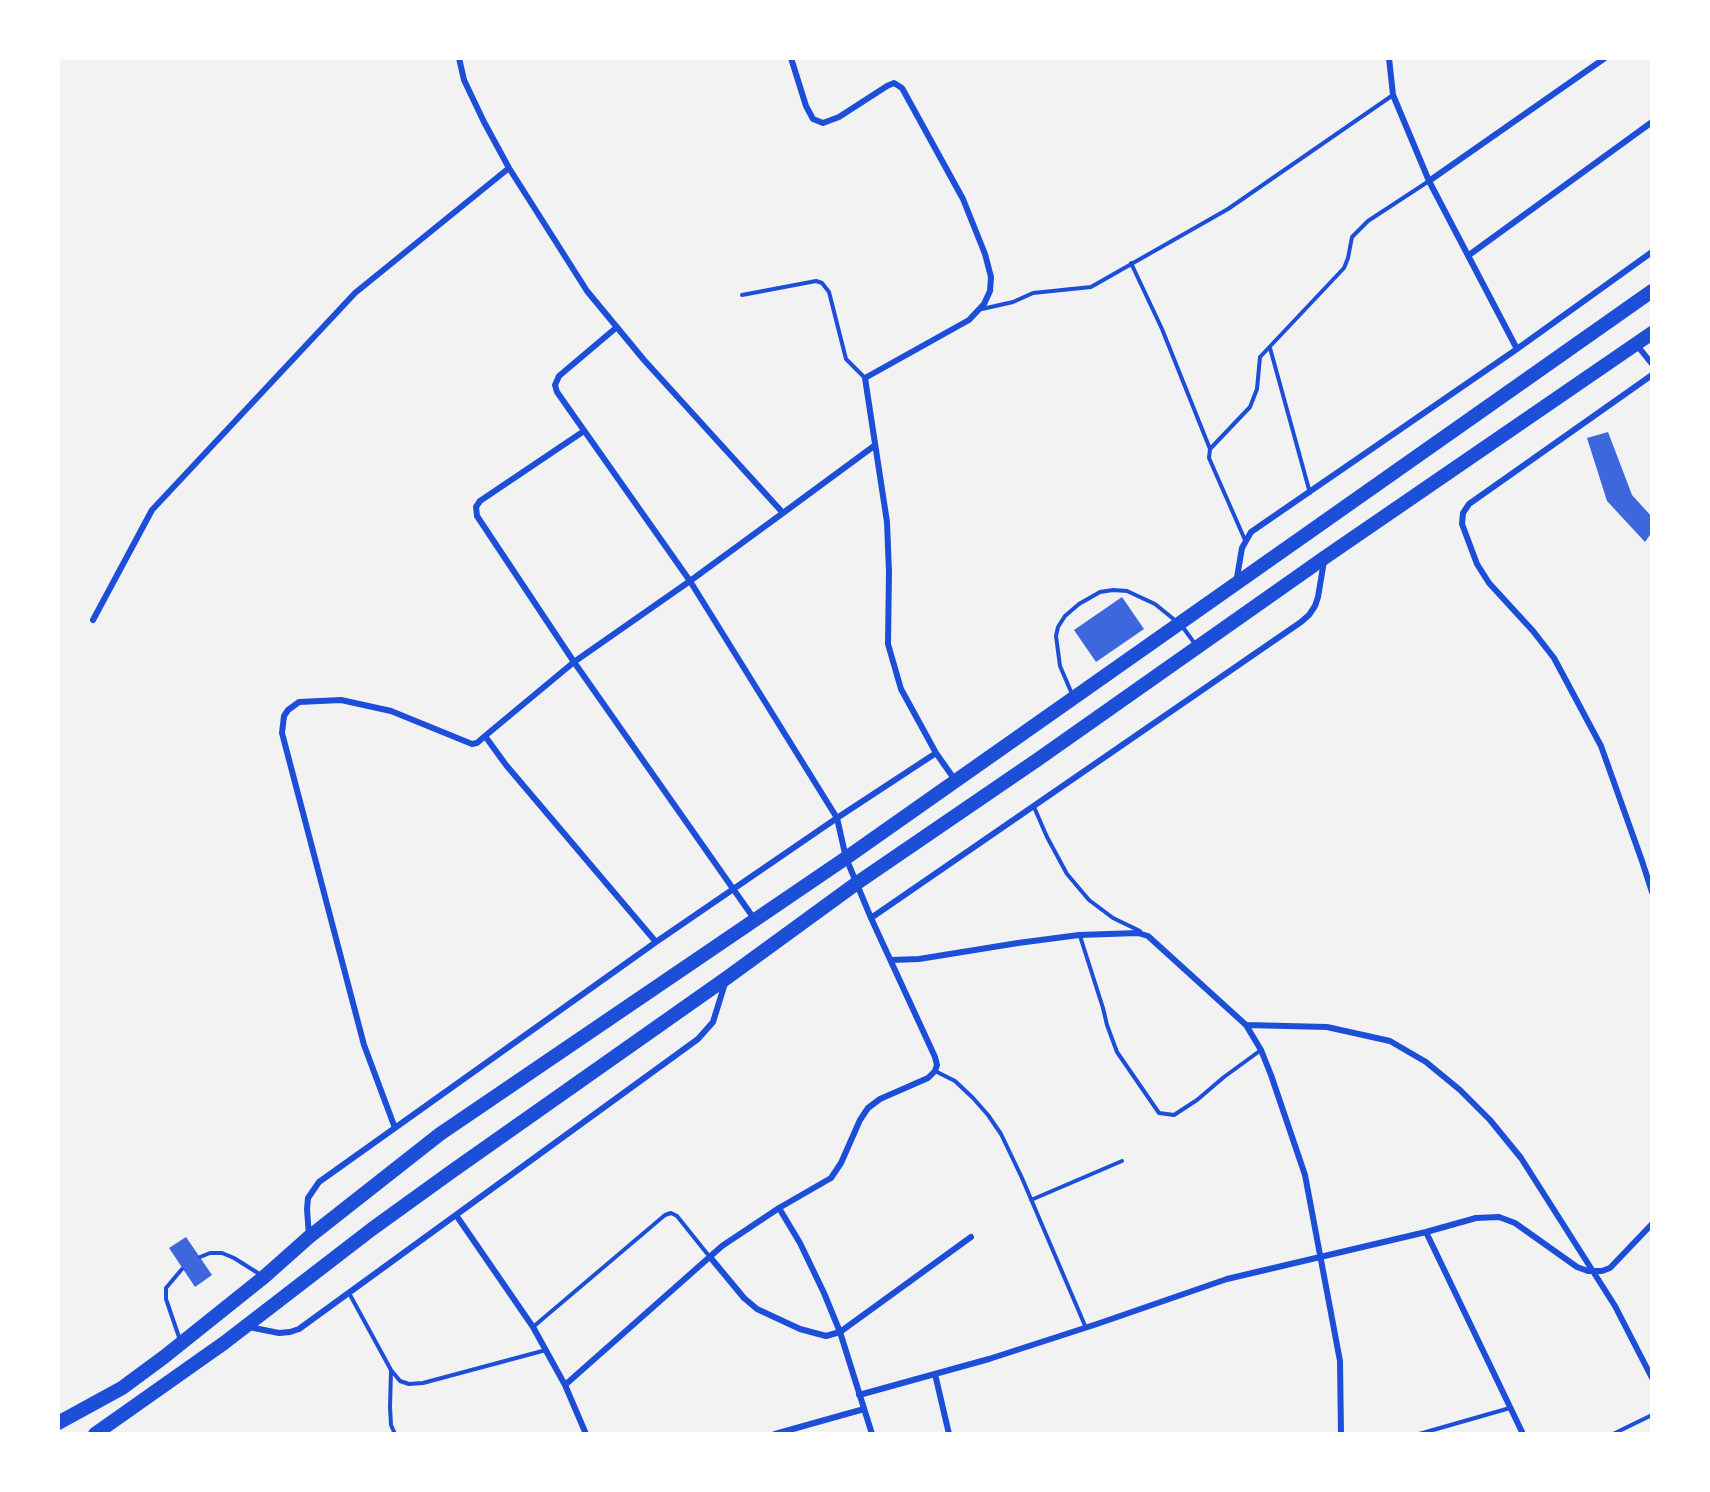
<!DOCTYPE html>
<style>
body{margin:0}
#map{position:relative;width:1710px;height:1492px;overflow:hidden;background:#f2f2f2;font-family:Literata,serif}
canvas{display:block}
.frame{position:absolute;inset:0;border:60px solid #fff;pointer-events:none}
</style>
<div id="map">
<canvas width="1710" height="1492"></canvas>
<div class="frame"></div>
</div>
<script>
const g = document.querySelector('canvas').getContext('2d');
g.lineJoin = 'round';
function paint(path, color) {
  g.fillStyle = color;
  g.fill(path, 'evenodd');
}
function shape(rows) {
  const path = new Path2D();
  for (const r of rows) {
    path.moveTo(r[0], r[1]);
    for (let i = 2; i < r.length; i += 2) path.lineTo(r[i], r[i + 1]);
  }
  return path;
}
function stroke(path, color, width, dash) {
  g.strokeStyle = color;
  g.lineWidth = width;
  g.lineCap = dash ? 'butt' : 'round';
  g.setLineDash(dash || []);
  g.stroke(path);
}
const building = shape([
 [1608,432,1632,495,1652,517,1652,532,1645,542,1607,501,1587,438],
 [1122,597,1144,629,1096,662,1074,630],
 [186,1237,212,1275,195,1287,169,1248]
]);
const service = shape([
 [1131,263,1162,329,1210,449],
 [742,295,816,281,822,283,829,292,846,359,865,378],
 [982,309,1013,302,1033,293,1091,287,1228,209,1393,95],
 [1270,348,1310,493],
 [1245,540,1209,458,1210,449,1250,407,1257,389,1260,357,1344,268,1348,258,1352,237,1368,221,1429,181],
 [1182,626,1195,644],
 [1072,694,1060,666,1056,636,1058,627,1065,616,1079,604,1100,592,1113,590,1127,591,1155,604,1176,621],
 [1034,807,1047,837,1067,874,1089,900,1113,918,1140,931],
 [1080,936,1103,1008,1107,1025,1117,1052,1159,1113,1174,1115,1197,1100,1224,1077,1261,1050],
 [935,1071,955,1081,973,1098,988,1115,1001,1134,1022,1178,1086,1328],
 [1031,1200,1122,1161],
 [200,1257,210,1253,222,1253,234,1258,261,1275],
 [349,1293,391,1370,400,1381,409,1384,423,1383,546,1350],
 [533,1327,665,1215,671,1213,677,1216,709,1256],
 [180,1340,166,1299,166,1288,182,1269],
 [391,1371,390,1407,391,1425,395,1434],
 [1419,1434,1510,1408],
 [1613,1434,1652,1415]
]);
const minor = shape([
 [459,58,464,80,484,122,509,168,587,291,644,360,783,513,690,581,574,662,485,736,506,765,656,942],
 [791,58,806,106,813,119,823,123,839,117,887,86,894,83,902,88,963,199,985,254,991,277,990,291,984,304,969,320,865,378,887,522,889,572,888,644,901,689,936,753,955,780],
 [1389,58,1393,95,1429,181,1517,349],
 [1429,181,1605,58],
 [1469,255,1652,122],
 [617,327,559,376,555,385,557,392,690,581,837,818,846,858,871,918,935,1057,937,1065,935,1071,928,1078,880,1099,868,1108,860,1120,841,1163,831,1178,779,1208,800,1243,824,1293,840,1332,872,1434],
 [1636,344,1652,364],
 [1652,375,1469,504,1463,513,1462,524,1477,564,1489,583,1533,631,1554,658,1601,746,1642,861,1652,892],
 [584,431,480,501,476,507,477,516,574,662,755,920],
 [783,513,874,446],
 [1236,583,1242,548,1251,532,1517,349,1652,252],
 [93,620,152,510,355,293,509,168],
 [871,918,1301,622,1309,615,1315,606,1318,597,1324,561],
 [891,960,919,959,1018,943,1079,935,1138,933,1148,936,1246,1025,1261,1050,1271,1075,1305,1175,1340,1361,1341,1434],
 [1246,1025,1327,1027,1390,1041,1426,1062,1460,1090,1490,1120,1521,1158,1615,1306,1652,1378],
 [395,1128,364,1045,282,733,284,716,288,710,299,702,341,700,391,711,472,744,477,743,485,736],
 [456,1215,533,1327,565,1385,586,1434],
 [1426,1232,1523,1434],
 [309,1236,307,1209,308,1198,319,1182,656,942,837,818,936,753],
 [710,1257,744,1298,757,1309,800,1329,826,1336,840,1332,971,1237],
 [249,1327,279,1333,290,1332,299,1329,698,1039,713,1022,726,980],
 [935,1374,949,1434],
 [565,1385,722,1246,779,1208],
 [859,1395,989,1359,1097,1324,1227,1279,1426,1232,1476,1218,1499,1217,1515,1223,1577,1267,1588,1271,1602,1271,1610,1268,1652,1224],
 [775,1434,864,1409]
]);
const primary = shape([
 [58,1423,122,1388,164,1357,264,1277,309,1237,440,1134,846,858,1652,291],
 [95,1434,224,1343,372,1229,451,1172,728,977,857,883,1037,760,1324,558,1652,333]
]);
paint(building, '#3d67dc');
stroke(service, '#1d4ed8', 4);
stroke(minor, '#1d4ed8', 6);
stroke(primary, '#1d4ed8', 14);
</script>
